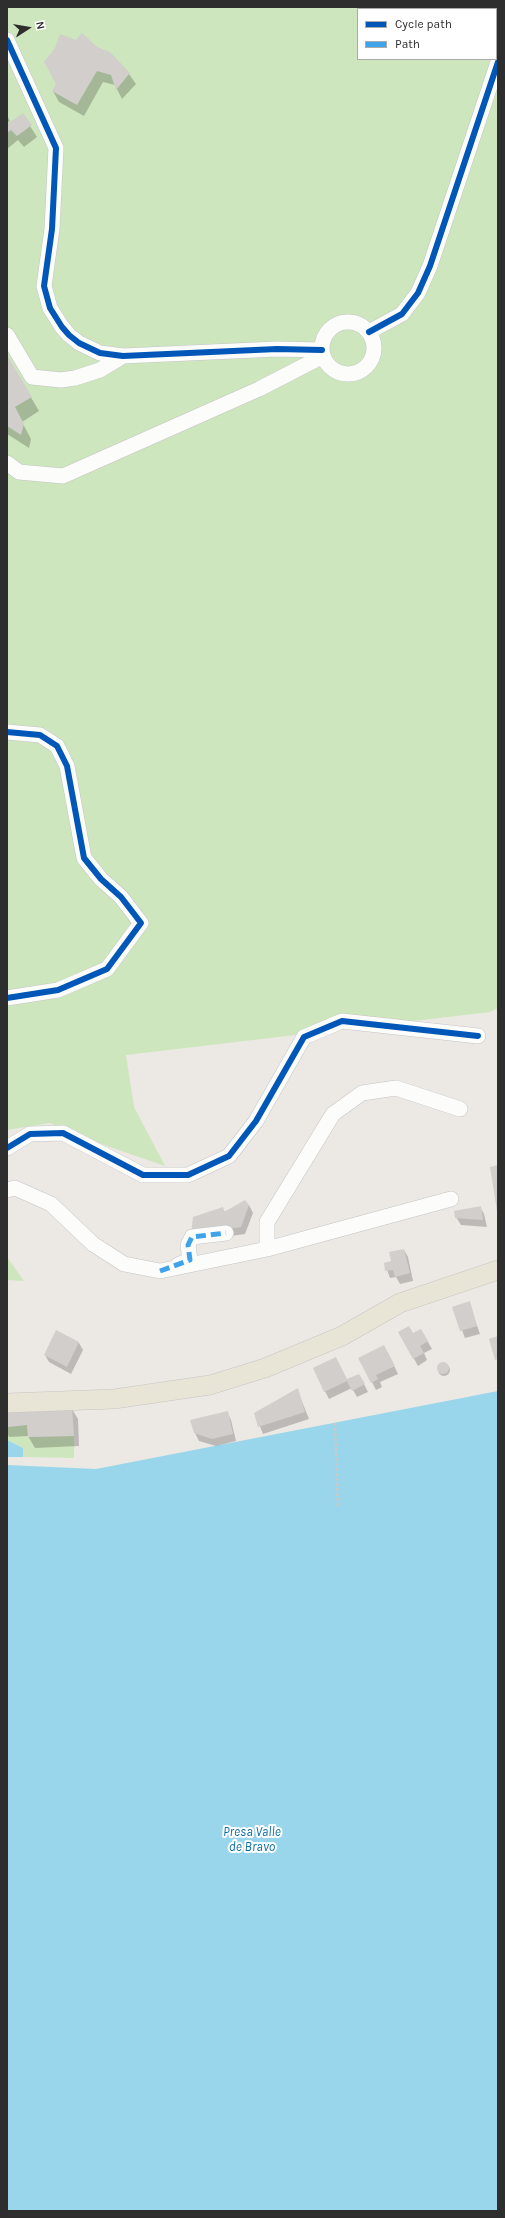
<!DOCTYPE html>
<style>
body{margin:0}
#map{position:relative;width:505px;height:2218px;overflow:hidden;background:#ece8e4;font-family:Karla,sans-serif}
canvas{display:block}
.frame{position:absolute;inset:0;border:8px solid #2e2e2e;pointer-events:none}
.legend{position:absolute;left:357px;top:8px;width:140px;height:52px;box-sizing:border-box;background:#fff;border:1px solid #ababab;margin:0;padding:5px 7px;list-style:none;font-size:12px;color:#2e2e2e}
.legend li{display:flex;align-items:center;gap:8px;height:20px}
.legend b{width:20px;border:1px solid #ababab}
.north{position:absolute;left:8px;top:8px;width:40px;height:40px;-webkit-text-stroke:3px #fff;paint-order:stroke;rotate:78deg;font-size:11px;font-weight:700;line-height:16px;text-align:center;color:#2e2e2e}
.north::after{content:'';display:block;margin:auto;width:14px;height:18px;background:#2e2e2e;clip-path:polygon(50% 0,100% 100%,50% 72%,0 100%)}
</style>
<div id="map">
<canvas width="505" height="2218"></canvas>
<div class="frame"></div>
<ul class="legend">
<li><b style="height:5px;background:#0057b8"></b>Cycle path</li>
<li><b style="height:5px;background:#3ea3eb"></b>Path</li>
</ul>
<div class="north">N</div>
</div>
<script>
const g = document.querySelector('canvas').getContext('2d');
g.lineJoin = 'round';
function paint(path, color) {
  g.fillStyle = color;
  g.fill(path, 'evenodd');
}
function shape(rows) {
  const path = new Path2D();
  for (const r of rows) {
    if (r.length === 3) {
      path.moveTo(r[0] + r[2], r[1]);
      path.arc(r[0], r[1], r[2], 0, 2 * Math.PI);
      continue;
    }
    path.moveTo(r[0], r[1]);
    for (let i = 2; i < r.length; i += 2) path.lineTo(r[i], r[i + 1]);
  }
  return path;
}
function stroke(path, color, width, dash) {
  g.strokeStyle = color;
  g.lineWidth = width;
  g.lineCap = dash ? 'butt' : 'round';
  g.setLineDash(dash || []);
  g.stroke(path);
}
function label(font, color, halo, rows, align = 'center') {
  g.font = font + ' Karla,sans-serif';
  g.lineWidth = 4;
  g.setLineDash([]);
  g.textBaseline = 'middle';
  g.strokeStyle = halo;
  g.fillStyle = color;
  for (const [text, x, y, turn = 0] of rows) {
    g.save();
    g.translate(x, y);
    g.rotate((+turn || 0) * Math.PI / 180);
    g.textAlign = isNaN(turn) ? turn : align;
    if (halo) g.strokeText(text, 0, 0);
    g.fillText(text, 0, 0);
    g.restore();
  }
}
const green = shape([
 [7,7,498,7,498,1008,490,1012,126,1055,134,1107,165,1166,72,1134,50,1123,7,1130],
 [358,9,496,9,496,59,358,59],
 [7,1257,24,1281,7,1280],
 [27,1425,28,1437,74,1436,74,1458,23,1457,23,1448,7,1440,7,1427]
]);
const water = shape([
 [498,1391,498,2211,7,2211,7,1465,96,1469],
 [7,1440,23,1448,23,1457,7,1457]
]);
const shadow = shape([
 [96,48,129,74,136,84,122,99,115,85,103,82,84,116,59,102,53,91],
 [7,115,10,121,7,123],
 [23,115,37,137,24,147,18,140,7,149,7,125],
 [7,357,39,411,22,422,31,439,29,448,7,434],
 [249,1205,253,1213,245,1234,196,1241,222,1208,225,1212],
 [480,1207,484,1214,487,1227,461,1225,456,1217],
 [404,1250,408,1257,413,1281,400,1284,396,1277,390,1278,385,1264,393,1262],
 [469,1303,480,1334,465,1338,453,1307],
 [421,1330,432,1349,424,1353,427,1360,418,1366,399,1332,413,1334],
 [57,1332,79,1343,83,1350,71,1374,49,1362,45,1355],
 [388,1353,398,1374,380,1382,382,1387,376,1390,372,1382],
 [444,1370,6],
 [314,1369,347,1380,363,1382,368,1392,357,1397,352,1388,329,1399],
 [297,1389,309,1419,263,1434,255,1414],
 [72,1409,78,1419,79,1446,35,1448,28,1436,9,1437,7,1433,7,1411],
 [227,1412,231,1420,236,1441,216,1446,199,1441,195,1433]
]);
const building = shape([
 [82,33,97,47,110,52,130,73,116,90,111,75,97,71,77,105,52,91,56,84,44,62,55,48,60,34,76,40],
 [23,113,32,125,17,136,11,130,7,133,7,124],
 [7,355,32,397,15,407,24,424,21,435,7,426],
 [498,1165,498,1211,497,1211,490,1167],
 [245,1200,249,1205,241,1227,191,1234,193,1217,223,1207,224,1212],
 [481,1206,483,1220,455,1218,454,1211],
 [404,1249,410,1273,395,1277,393,1270,385,1271,384,1263,391,1261,389,1252],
 [470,1301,477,1326,460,1331,452,1307],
 [409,1326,413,1333,421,1329,428,1341,420,1346,424,1353,413,1359,398,1332],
 [56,1330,79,1342,67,1367,44,1355],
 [498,1336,498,1359,495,1360,489,1339],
 [384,1345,395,1366,376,1375,378,1379,371,1383,358,1358],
 [336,1357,347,1379,359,1374,365,1384,352,1391,347,1381,324,1392,313,1368],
 [443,1368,6],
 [298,1388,305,1412,258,1427,254,1413],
 [72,1408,74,1436,28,1437,27,1425,7,1427,7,1410],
 [228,1411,233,1434,212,1439,194,1433,190,1420]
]);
const path = shape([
 [335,1423,338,1507]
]);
const minor = shape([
 [7,40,56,148,52,229,44,286,50,308,62,327,69,335,79,343,100,353,123,356,277,349,322,350],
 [348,348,26],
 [369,332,402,314,418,293,430,266,498,62],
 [7,335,32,377,61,380,75,378,100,370,123,356],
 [7,463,19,472,63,476,259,389,323,356],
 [7,732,40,735,57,746,67,766,84,858,101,879,121,897,141,923,107,969,58,990,7,998],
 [7,1148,30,1134,63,1133,143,1175,188,1175,229,1156,256,1121,304,1037,342,1021,478,1036],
 [7,1190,15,1188,51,1204,93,1244,124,1264,160,1271,267,1249,451,1199],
 [267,1249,267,1222,333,1114,362,1093,396,1088,460,1109],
 [178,1265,190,1260,188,1245,192,1237,226,1233]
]);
const major = shape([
 [7,1403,114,1399,210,1385,265,1368,342,1336,400,1303,498,1270]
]);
const quiet = shape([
 [160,1271,190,1260,188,1245,192,1237,226,1233]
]);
const cycleway = shape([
 [7,40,56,148,52,229,44,286,50,308,62,327,69,335,79,343,100,353,123,356,277,349,322,350],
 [369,332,402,314,418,293,430,266,498,62],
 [7,732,40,735,57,746,67,766,84,858,101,879,121,897,141,923,107,969,58,990,7,998],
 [7,1148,30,1134,63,1133,143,1175,188,1175,229,1156,256,1121,304,1037,342,1021,478,1036]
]);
const waterNames = [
 ["Presa Valle",252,1832],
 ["de Bravo",252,1847]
];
paint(green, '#cee6be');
paint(water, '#99d6ec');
paint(shadow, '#0003');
paint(building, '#d1cecb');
stroke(minor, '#c5c4c5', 16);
stroke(major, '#c6c5c4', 20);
stroke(path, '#c9c9c8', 2.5, [3, 2]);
stroke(minor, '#fcfcfb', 15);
stroke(major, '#e8e4d6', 19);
stroke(quiet, '#3ea3eb', 5, [10, 5]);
stroke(cycleway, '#0057b8', 6);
label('italic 13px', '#0d6fa3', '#fff', waterNames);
</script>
